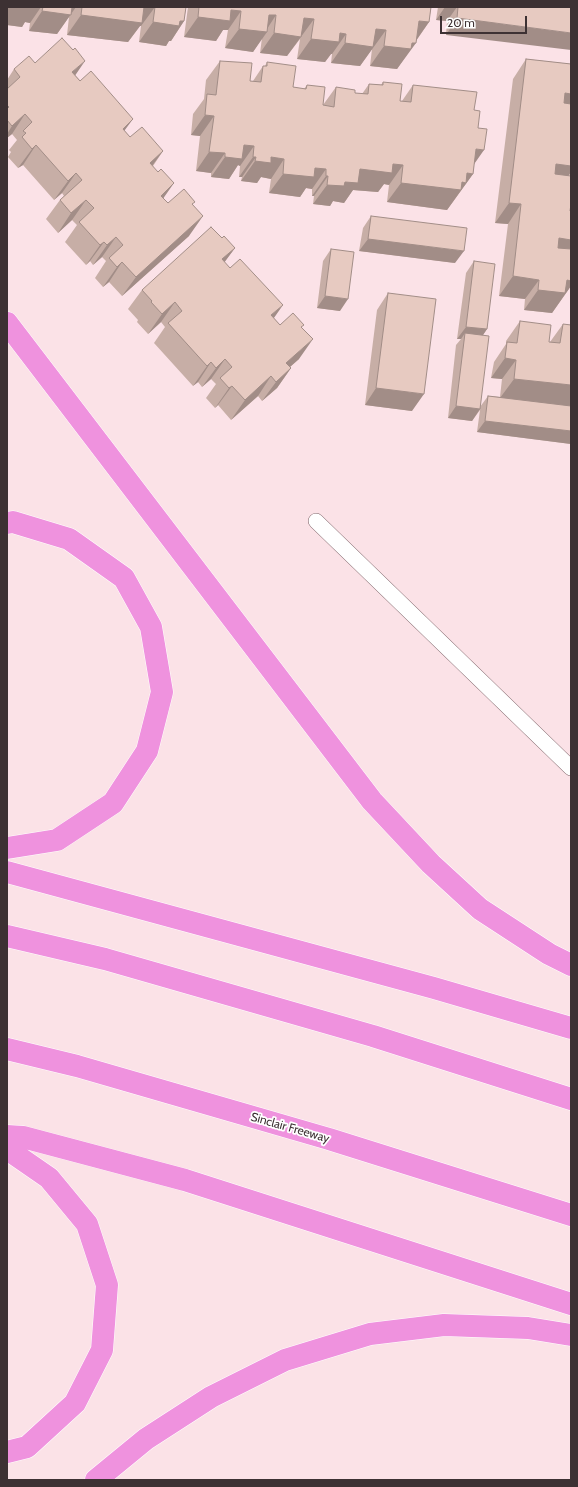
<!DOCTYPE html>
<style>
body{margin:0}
#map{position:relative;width:578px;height:1487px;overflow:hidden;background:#fbe2e7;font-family:Cabin,sans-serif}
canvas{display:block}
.frame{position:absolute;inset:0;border:8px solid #3d3133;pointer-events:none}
.scale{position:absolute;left:440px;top:16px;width:87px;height:18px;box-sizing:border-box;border:2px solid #3d3133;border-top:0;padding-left:5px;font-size:12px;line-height:14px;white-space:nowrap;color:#3d3133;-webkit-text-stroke:3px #fff;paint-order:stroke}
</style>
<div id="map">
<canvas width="578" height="1487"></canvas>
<div class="frame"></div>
<div class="scale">20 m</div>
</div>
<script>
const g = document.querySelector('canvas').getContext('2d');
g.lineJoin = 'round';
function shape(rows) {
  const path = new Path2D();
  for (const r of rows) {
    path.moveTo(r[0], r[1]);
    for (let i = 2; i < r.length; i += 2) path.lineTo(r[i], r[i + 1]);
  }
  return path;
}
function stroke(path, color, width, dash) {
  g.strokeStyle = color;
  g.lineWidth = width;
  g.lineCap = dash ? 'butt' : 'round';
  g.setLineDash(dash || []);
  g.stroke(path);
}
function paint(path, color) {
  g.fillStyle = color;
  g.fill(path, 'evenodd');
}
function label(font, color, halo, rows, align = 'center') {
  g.font = font + ' Cabin,sans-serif';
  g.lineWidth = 3.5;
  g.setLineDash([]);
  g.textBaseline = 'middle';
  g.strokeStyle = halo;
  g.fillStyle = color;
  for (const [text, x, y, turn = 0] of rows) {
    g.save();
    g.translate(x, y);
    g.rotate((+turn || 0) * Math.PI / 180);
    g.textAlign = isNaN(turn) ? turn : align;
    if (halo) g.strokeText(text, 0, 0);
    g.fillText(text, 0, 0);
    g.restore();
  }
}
const service = shape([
 [316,521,571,768]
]);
const motorway = shape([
 [7,323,372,801,431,864,480,909,549,954,571,965],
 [7,523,13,522,69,539,124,578,151,627,162,692,147,751,113,803,57,840,7,848],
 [7,872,434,988,571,1028],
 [7,936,105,959,373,1036,571,1099],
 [7,1049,77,1066,329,1139,571,1215],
 [7,1136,23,1137,185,1180,571,1304],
 [7,1149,49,1178,87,1224,107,1285,102,1350,75,1403,27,1447,7,1452],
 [96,1480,146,1439,211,1397,285,1360,370,1334,444,1325,528,1328,571,1335]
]);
const wall = shape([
 [7,7,186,7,184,21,171,41,169,41,166,46,139,42,141,26,140,26,128,42,67,35,69,17,57,34,29,31,30,23,25,22,22,27,7,25],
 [188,7,431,7,429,22,397,69,370,66,372,49,360,66,331,63,332,54,331,54,325,62,297,59,300,39,287,56,260,53,262,38,253,52,225,48,228,30,223,30,216,41,184,37],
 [438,7,571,7,446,35,447,21,436,20],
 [526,59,571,64,571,172,569,176,570,211,571,286,552,313,524,310,525,299,499,296,508,224,495,223,513,79],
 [220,61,250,81,253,81,263,66,265,66,267,62,293,87,304,89,307,85,323,105,336,87,355,93,362,94,369,84,381,85,383,82,400,101,402,101,413,85,474,110,474,165,473,174,447,210,387,202,389,185,384,184,378,192,353,190,344,203,333,201,330,206,313,204,314,196,312,196,312,189,306,188,300,197,269,193,271,179,261,177,257,183,241,181,242,177,239,177,240,166,238,165,229,179,211,177,211,173,196,171,200,136,191,135,193,114,204,99,206,80],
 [14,69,75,75,130,137,163,151,153,166,164,199,168,203,193,205,189,236,122,296,109,282,103,287,95,278,106,261,102,257,93,265,90,261,86,265,65,242,77,225,72,220,58,233,46,219,60,200,64,196,62,193,54,200,23,165,18,168,8,157,11,152,9,150,17,140,12,134,7,138,7,80],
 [371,216,455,263,359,251,363,228],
 [222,238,235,248,224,262,280,325,302,327,299,359,290,367,291,368,277,388,262,401,258,396,231,420,218,405,215,408,206,398,216,384,211,379,202,387,198,382,193,386,154,343,165,327,161,322,148,334,137,322,138,320,128,309,142,290],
 [331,249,340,311,317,308,323,261],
 [474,261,487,329,483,335,480,407,488,396,500,397,502,379,491,378,494,362,506,344,506,341,520,321,549,342,550,342,563,324,571,444,477,432,480,410,472,421,448,418,456,345,461,339,457,339,466,273],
 [388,293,412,411,365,405,377,310]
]);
const shadedWall = shape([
 [7,7,41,7,30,23,25,22,22,27,7,25],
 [66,7,76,7,57,34,29,31,42,11],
 [143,7,155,7,141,26,140,26,128,42,67,35,81,15],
 [445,7,457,7,447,21,436,20],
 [231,10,241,11,228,30,223,30,216,41,184,37,198,17],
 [269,15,276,15,265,32,267,32,253,52,225,48,239,29],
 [304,18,314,19,287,56,260,53,274,33],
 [457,18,571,33,571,50,446,35],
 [180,21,184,21,171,41,169,41,166,46,139,42,153,22],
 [419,21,429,22,415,42],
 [376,29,386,30,360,66,331,63,345,43],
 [340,33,346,34,332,54,331,54,325,62,297,59,311,39],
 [412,43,416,43,397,69,370,66,384,46],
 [85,61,72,80,72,72],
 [565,93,571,94,571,114,551,113],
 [25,114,12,134,7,138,7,134,12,126],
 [205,115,214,116,200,136,191,135],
 [133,119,119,138,123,129],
 [36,145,23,165,18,168,32,149],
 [244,145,254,146,240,166,238,165,229,179,211,177,225,157],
 [476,149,484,150,470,170],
 [163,151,149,170,150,163],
 [209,152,225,153,211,173,196,171],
 [253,157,256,157,242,177,239,177],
 [271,157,284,159,271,179,261,177,257,183,241,181,255,161],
 [393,164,403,165,389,185,384,184,378,192,353,190,344,203,333,201,330,206,313,204,327,185,360,169],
 [556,164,571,166,571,172,561,186,543,184],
 [315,168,326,169,312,189,306,188,300,197,269,193,283,174],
 [76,173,62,193,54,200,68,181],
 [467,173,473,174,447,210,387,202,401,183],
 [326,176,328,176,314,196,312,196],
 [174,183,160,203,161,196],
 [86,200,72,220,58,233,71,213],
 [509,203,521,204,508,224,495,223],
 [203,216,189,236,122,296,136,277],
 [116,237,102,257,93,265,107,245],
 [559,238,571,240,571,255,546,258],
 [368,239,464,251,455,263,359,251],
 [104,242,90,261,86,265,100,245],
 [235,248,221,267,222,259],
 [122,262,109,282,103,287,117,267],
 [513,276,539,280,525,299,499,296],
 [567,280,571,281,571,286,552,313,524,310,538,290],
 [325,296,348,299,340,311,317,308],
 [175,302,161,322,148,334,162,314],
 [283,305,269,325,271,315],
 [466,327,487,329,479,341,465,333,461,339,457,339],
 [313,339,299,359,275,380,286,363],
 [505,358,516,360,502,379,491,378],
 [225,359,211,379,202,387,216,368],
 [211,362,198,382,193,386,207,366],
 [291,368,277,388,262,401,276,382],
 [271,376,258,396,231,420,245,400],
 [514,379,571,385,571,407,500,398],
 [232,386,218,405,215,408,229,388],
 [376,388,424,394,412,411,365,405],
 [456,406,480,409,472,421,448,418],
 [485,421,571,431,571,444,477,432]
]);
const building = shape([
 [43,7,72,7,71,15,42,11,43,7],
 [82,7,144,7,142,23,81,15,82,7],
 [155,7,186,7,184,21,180,21,179,26,153,22,155,7],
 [199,7,431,7,429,22,419,21,416,43,412,43,411,49,384,46,386,30,376,29,373,47,345,43,346,34,340,33,339,42,311,39,314,19,304,18,301,37,274,33,276,15,269,15,267,32,239,29,241,11,231,10,230,21,198,17,199,7],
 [458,7,571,7,571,33,457,18,458,7],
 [62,38,73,50,75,48,85,61,72,72,80,81,91,71,133,119,123,129,130,137,142,127,163,151,150,163,158,172,161,169,174,183,161,196,168,203,184,189,195,202,192,204,203,216,136,277,122,262,117,267,109,258,123,245,116,237,107,245,104,242,100,245,79,222,94,208,86,200,71,213,60,200,82,180,76,173,68,181,36,145,32,149,22,137,26,133,23,131,32,122,25,114,12,126,7,120,7,109,9,107,7,105,7,89,20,77,14,69,29,56,35,63,62,38],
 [526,59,571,64,571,94,565,93,564,103,571,104,571,166,556,164,555,174,571,176,571,204,570,211,571,211,571,240,559,238,558,248,571,249,571,281,567,280,565,293,538,290,539,280,513,276,521,204,509,203,526,59],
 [220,61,252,63,250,81,261,82,263,66,267,66,267,62,296,66,293,87,306,89,307,85,325,87,323,105,334,107,336,87,355,90,355,93,368,94,369,84,383,85,383,82,402,84,400,101,411,102,413,85,477,92,474,110,480,111,478,128,487,129,484,150,476,149,473,174,467,173,466,183,462,182,461,190,401,183,403,165,393,164,392,173,360,169,358,183,345,182,344,186,327,185,328,176,326,176,326,169,315,168,314,177,283,174,284,159,271,157,271,163,255,161,256,157,253,157,254,146,244,145,242,159,225,157,225,153,209,152,214,116,205,115,207,94,216,95,220,61],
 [371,216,467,228,464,251,368,239,371,216],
 [211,227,222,238,224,236,235,248,222,259,230,268,240,259,283,305,271,315,280,325,293,313,304,325,301,327,313,339,286,363,291,368,276,382,271,376,245,400,232,386,229,388,220,378,232,367,225,359,216,368,211,362,207,366,168,323,182,311,175,302,162,314,151,302,152,301,142,290,211,227],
 [331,249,354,252,348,299,325,296,331,249],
 [474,261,495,264,487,329,466,327,474,261],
 [388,293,436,299,424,394,376,388,388,293],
 [520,321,551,325,549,342,560,343,563,324,571,325,571,385,514,379,516,360,505,358,507,342,517,343,520,321],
 [465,333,489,336,480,409,456,406,465,333],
 [488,396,571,406,571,431,485,421,488,396]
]);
const streetNames = [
 ["Sinclair Freeway",290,1128,16]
];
stroke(service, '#7d6267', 16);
stroke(motorway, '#fff', 23);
stroke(service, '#fff', 15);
stroke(motorway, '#ef92de', 22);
paint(wall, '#c7aea6');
paint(shadedWall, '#a28d87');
paint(building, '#e7cac1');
stroke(building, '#a28d87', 1);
label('12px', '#3d3133', '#fff', streetNames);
</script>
